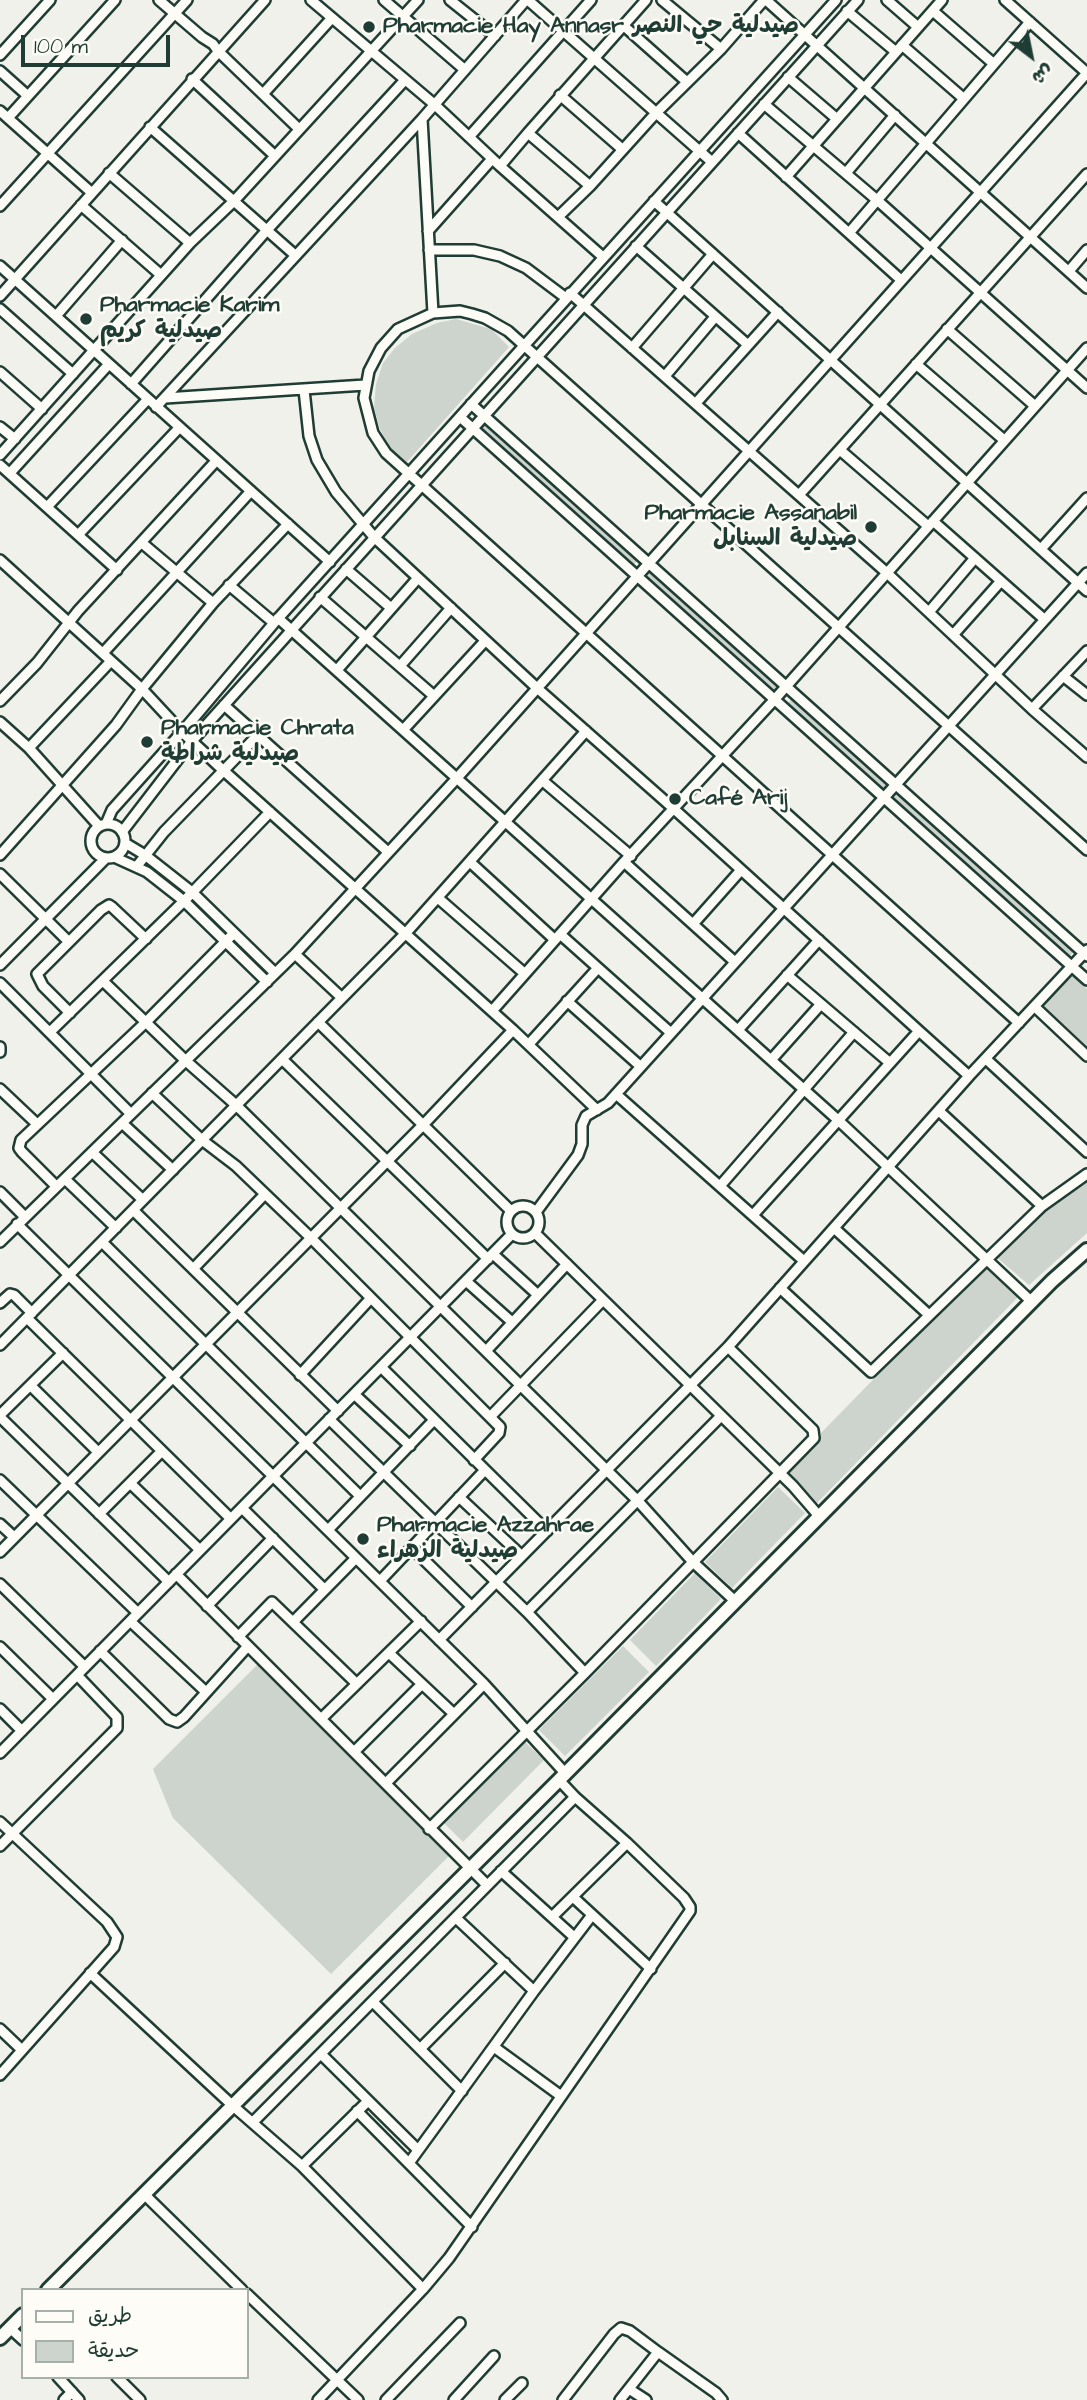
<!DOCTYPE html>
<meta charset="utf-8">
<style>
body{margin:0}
#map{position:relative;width:1087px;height:2400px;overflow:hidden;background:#f0f1eb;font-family:"Architects Daughter","Playpen Sans Arabic",sans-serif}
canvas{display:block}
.legend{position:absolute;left:21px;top:2288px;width:228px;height:91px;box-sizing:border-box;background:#fdfcf7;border:2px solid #a4b0a9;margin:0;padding:9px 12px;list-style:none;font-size:21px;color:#1f3d34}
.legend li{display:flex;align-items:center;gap:14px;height:35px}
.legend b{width:35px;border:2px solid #a4b0a9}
.north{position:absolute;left:996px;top:21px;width:70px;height:70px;-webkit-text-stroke:5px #fdfcf7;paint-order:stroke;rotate:148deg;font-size:19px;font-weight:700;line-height:28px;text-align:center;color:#1f3d34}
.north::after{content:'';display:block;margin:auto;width:24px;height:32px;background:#1f3d34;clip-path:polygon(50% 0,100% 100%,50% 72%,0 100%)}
.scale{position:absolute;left:21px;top:35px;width:149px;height:32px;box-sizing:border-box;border:4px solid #1f3d34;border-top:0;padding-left:9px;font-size:21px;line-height:24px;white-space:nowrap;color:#1f3d34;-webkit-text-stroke:5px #fdfcf7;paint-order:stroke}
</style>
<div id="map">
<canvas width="1087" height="2400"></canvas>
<ul class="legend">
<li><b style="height:9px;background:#fdfcf7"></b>طريق</li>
<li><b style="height:19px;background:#cdd3cd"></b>حديقة</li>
</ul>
<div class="north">ش</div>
<div class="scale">100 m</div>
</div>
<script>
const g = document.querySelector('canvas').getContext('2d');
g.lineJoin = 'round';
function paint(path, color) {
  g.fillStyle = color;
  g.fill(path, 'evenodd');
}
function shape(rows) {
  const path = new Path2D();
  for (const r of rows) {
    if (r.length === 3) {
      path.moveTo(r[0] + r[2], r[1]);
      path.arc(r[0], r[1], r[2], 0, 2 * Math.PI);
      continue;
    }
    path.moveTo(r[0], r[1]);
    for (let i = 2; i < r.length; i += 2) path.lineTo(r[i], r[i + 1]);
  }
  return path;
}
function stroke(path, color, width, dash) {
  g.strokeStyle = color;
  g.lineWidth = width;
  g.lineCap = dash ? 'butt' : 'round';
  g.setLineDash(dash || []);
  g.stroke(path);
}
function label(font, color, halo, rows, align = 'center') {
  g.font = font + ' "Architects Daughter","Playpen Sans Arabic",sans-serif';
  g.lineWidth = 5;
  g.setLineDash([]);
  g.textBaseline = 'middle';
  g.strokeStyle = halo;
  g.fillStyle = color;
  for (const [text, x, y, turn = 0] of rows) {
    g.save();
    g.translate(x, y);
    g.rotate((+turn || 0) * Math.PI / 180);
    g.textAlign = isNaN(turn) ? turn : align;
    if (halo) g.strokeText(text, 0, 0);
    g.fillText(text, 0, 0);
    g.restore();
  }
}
const green = shape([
 [456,319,491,329,509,347,407,462,391,451,380,429,374,408,376,384,383,363,395,348,412,334,437,323],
 [481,418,639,558,633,566,475,426],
 [653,570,782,687,775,694,646,578],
 [793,697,889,782,883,789,787,704],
 [899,792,1074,951,1068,958,893,799],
 [1071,974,1087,989,1087,1050,1040,1008],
 [1087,1179,1087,1233,1029,1285,994,1255,1039,1214],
 [986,1264,1019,1296,816,1504,787,1475,820,1442,821,1433],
 [778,1487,805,1513,732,1588,705,1562],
 [695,1573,721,1599,656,1666,630,1640],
 [623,1646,649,1672,565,1756,539,1730],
 [259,1663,451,1854,331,1974,173,1818,153,1769],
 [525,1742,544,1760,463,1842,444,1823]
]);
const street = shape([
 [159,0,202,37,213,44,218,51,298,128],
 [311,0,434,104,500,166,603,257],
 [384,0,465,70],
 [450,0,495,36],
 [528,0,712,162],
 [662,0,721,49],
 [766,0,1087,288],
 [887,0,918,27],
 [1005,0,1087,73],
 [847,11,896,52],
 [933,11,994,64],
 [624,26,687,82],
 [902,45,963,98],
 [0,55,50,0],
 [0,71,28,96],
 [788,77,837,119],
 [192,79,274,155],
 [263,94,331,19],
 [560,95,622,149],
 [764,104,877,200,1087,388],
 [0,111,92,193],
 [8,118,115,0],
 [422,119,433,313],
 [150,127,295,255],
 [738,133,901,280],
 [469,137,591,0],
 [500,166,528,133],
 [109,173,190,243],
 [846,173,895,115],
 [786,177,942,0],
 [590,186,528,133,646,0],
 [654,201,1087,591],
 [81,205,161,275],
 [0,206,187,0],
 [558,217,590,186,656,113,721,49,764,0],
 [428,231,492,159],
 [849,233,1030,22],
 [636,246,748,345],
 [429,250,474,250,500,256,526,268,566,298],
 [0,266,330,562],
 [1069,271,1087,250],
 [570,293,887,573,1032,709,1087,757],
 [0,296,265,0],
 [0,309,73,374],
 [56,316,122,240],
 [947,329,1035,406],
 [632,348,713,254],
 [916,364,1004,440],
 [0,372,42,409],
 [665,376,715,317],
 [131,384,267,230,404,81],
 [304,390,309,436,317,460,336,492,374,537,537,688,674,809,919,1031,753,1215],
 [165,398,365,385],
 [696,403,778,312],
 [471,404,1087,956],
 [156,407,422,119,526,0],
 [460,417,1087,980],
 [0,427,15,439],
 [840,450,928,526],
 [0,455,190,243,234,201,418,0],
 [0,465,117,570],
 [10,473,109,364],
 [799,495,1087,174],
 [47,507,148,399],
 [933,521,1044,619],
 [78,535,179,428],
 [142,543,213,603],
 [1041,549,1087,498],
 [0,560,142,689,182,732,224,771,513,1030,597,1110],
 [346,569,391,608],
 [229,585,274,623],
 [320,597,434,696],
 [929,612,975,558],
 [278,618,838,1120,1032,1302],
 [953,635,1001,581],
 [103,653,251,491],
 [400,666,451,608],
 [337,670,418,578],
 [1063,676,1087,695],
 [0,701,37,663,78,611,216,461],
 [224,705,388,852],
 [1032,709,1087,651],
 [0,722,29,748,99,826],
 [404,729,485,641],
 [29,748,111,661],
 [543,781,631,856],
 [106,824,112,810,182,732,274,623,836,0],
 [108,841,17],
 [122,832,192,741,858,0],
 [125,843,145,855,192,892,275,973],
 [0,855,116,725,142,689,213,603,288,524],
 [114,857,147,872,184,901,267,982],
 [470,862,554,939],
 [624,862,735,962],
 [137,866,164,832,258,735],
 [0,874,69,942],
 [438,898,524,973],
 [693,924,741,870],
 [560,934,671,1033],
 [295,954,342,998],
 [0,965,106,858],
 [787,975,890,1063],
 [103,981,186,1061,236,1105,638,1501,693,1562,735,1601],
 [0,983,131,1114],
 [567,1001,640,1066],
 [1035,1007,1087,1056],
 [492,1011,624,862,775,699,1087,348],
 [70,1013,43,986,37,974,101,910,109,905,112,907,146,939],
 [318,1022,511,1211],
 [1019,1023,386,453,373,433,364,398,369,371,381,348,398,329,433,313,460,311,472,314,485,318,508,331,1087,850],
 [738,1030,819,940],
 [919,1031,969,1076],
 [50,1032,184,901,270,812],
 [529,1044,598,968],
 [0,1047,0,1052],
 [282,1059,488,1259],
 [986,1059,1087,1152],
 [771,1060,821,1004],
 [0,1089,37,1124],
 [152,1093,202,1140,236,1166,311,1238,500,1427,499,1433,474,1460],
 [616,1094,804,1261],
 [939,1111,1042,1206],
 [122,1123,173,1170],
 [92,1152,143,1200],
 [65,1179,116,1228],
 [56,1186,22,1152,19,1148,21,1140,146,1022,234,933],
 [720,1186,854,1032],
 [0,1192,25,1217],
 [523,1222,16],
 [133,1210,338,1411],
 [536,1212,578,1155,582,1144,582,1125,586,1116,608,1103,1087,573],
 [17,1224,484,1684,565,1773],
 [834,1228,929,1315],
 [535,1233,793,1486,819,1516],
 [0,1242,295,954,457,778,1087,73],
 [102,1242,360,1496],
 [493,1254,538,1295],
 [193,1269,265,1194],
 [466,1281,512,1322],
 [780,1288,871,1372,1042,1206,1087,1174],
 [0,1303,10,1294,14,1295,32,1313],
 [27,1318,231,1519],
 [0,1345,405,934,586,731],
 [486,1351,567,1264],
 [381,1367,547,1531],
 [300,1375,371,1298],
 [31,1386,98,1452],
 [354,1394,410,1446],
 [0,1415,63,1353],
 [0,1417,169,1582],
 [490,1417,603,1300],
 [329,1419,527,1612,585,1673],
 [0,1480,138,1613],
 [130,1483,200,1550],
 [459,1497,522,1556],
 [242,1508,324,1589],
 [99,1514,162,1451],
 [0,1524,14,1537],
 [328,1530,434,1420],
 [411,1547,472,1607],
 [0,1552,424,1124,513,1030],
 [176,1574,487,1885],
 [380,1581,485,1470],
 [0,1584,85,1667],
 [207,1606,273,1538],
 [527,1612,721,1416],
 [130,1621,206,1692],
 [293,1622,356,1558],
 [238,1637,272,1602,357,1684],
 [439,1640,728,1347,969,1076,1087,950],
 [0,1647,53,1699],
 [100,1651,169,1719,177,1722,184,1717,248,1646],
 [389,1653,454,1714],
 [0,1709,22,1731],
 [321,1719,421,1621],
 [354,1752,422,1684],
 [0,1753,512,1234],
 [386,1783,484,1684],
 [0,1822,107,1922,117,1937,114,1947,0,2075],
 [429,1829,585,1673,814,1438,813,1430,728,1347],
 [0,1846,117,1728,117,1717,77,1675],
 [501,1871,574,1937],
 [573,1897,651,1969],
 [553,1916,627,1843],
 [456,1918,534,1991],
 [90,1973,232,2105,302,2166,423,2289],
 [373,2002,462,2091],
 [0,2029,22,2050],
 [494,2047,561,2096],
 [420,2049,505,1963],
 [321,2054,418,2150],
 [357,2111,472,2227],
 [253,2122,575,1797],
 [409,2163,534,1991,592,1915],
 [302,2166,368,2101],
 [144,2194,242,2290],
 [247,2294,358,2400],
 [10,2328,23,2340],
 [58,2377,79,2400],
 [117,2377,140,2400],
 [629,2389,646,2400],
 [64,2400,72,2392],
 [318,2400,423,2289,449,2258,690,1911,690,1907,684,1898,627,1843,575,1797,559,1780],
 [386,2400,460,2323],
 [454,2400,494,2356],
 [505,2400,522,2383],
 [563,2400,614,2334,621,2328,630,2331,658,2352],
 [620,2400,658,2352,716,2393,722,2400]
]);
const secondary = shape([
 [48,2290,559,1780,1052,1281,1087,1250],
 [0,2338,23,2315]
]);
const markers = [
 [369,27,7,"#1f3d34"],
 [86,319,7,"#1f3d34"],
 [871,527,7,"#1f3d34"],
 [147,742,7,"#1f3d34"],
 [675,799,7,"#1f3d34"],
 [363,1539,7,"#1f3d34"]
];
const poiNames = [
 ["Pharmacie Hay Annasr صيدلية حي النصر",383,27],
 ["Pharmacie Karim",100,306],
 ["صيدلية كريم",100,332],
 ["Pharmacie Assanabil",857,514,"right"],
 ["صيدلية السنابل",857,540,"right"],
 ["Pharmacie Chrata",161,729],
 ["صيدلية شراطة",161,755],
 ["Café Arij",689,799],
 ["Pharmacie Azzahrae",377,1526],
 ["صيدلية الزهراء",377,1552]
];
paint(green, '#cdd3cd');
stroke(street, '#1f3d34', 14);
stroke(secondary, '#1f3d34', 18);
stroke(street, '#fdfcf7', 9);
stroke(secondary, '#fdfcf7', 12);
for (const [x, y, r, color] of markers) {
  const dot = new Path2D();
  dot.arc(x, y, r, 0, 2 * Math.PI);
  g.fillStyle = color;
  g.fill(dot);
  stroke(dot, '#fdfcf7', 2.5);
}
label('bold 23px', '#1f3d34', '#fdfcf7', poiNames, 'left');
</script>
